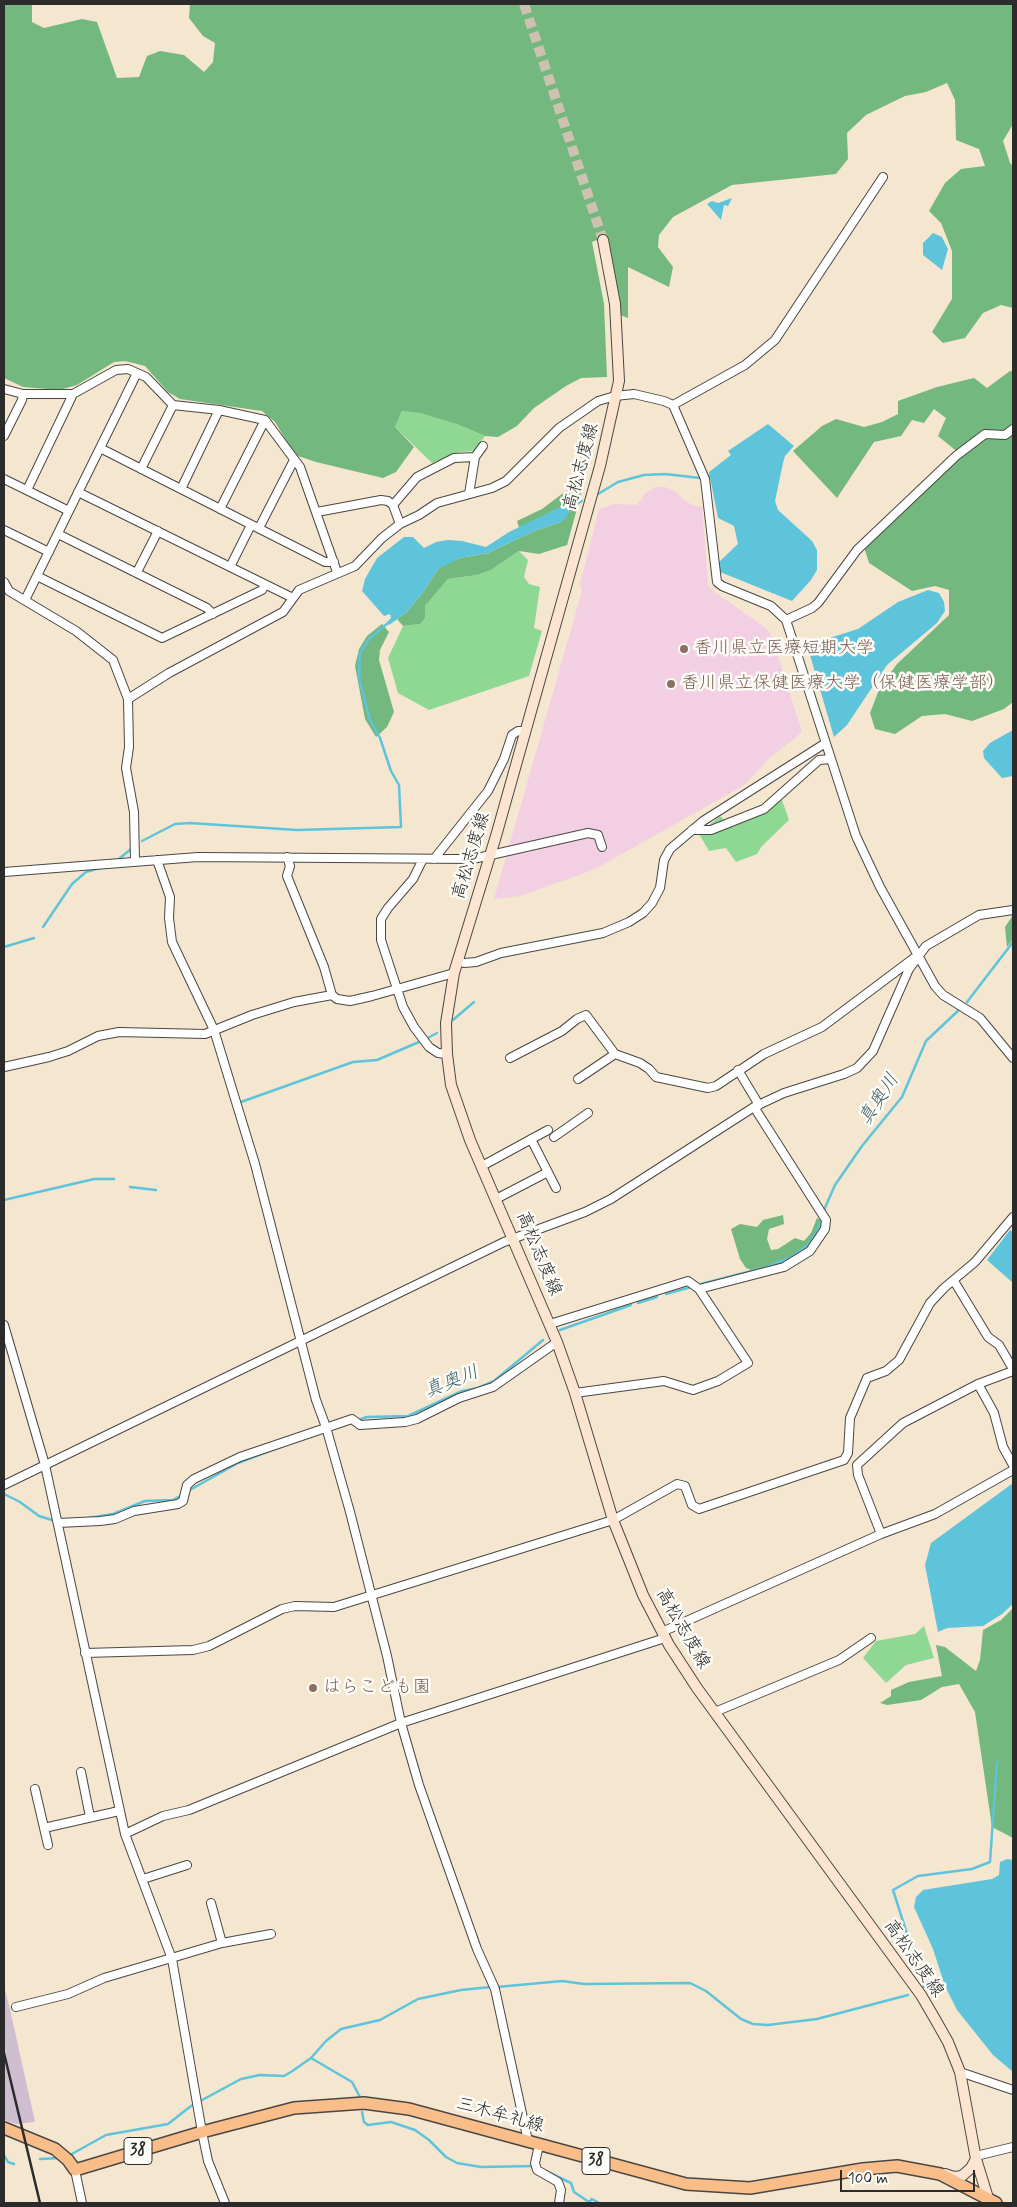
<!DOCTYPE html>
<meta charset="utf-8">
<style>
body{margin:0}
#map{position:relative;width:1017px;height:2207px;overflow:hidden;background:#f5e6d0;font-family:Mynerve,sans-serif}
canvas{display:block}
.frame{position:absolute;inset:0;border:5px solid #2b2b2b;pointer-events:none}
.scale{position:absolute;left:840px;top:2170px;width:135px;height:22px;box-sizing:border-box;border:2px solid #2b2b2b;border-top:0;padding-left:6px;font-size:15px;line-height:18px;white-space:nowrap;color:#2b2b2b;-webkit-text-stroke:4px #fdfcf7;paint-order:stroke}
</style>
<div id="map">
<canvas width="1017" height="2207"></canvas>
<div class="frame"></div>
<div class="scale">100 m</div>
</div>
<script>
const g = document.querySelector('canvas').getContext('2d');
g.lineJoin = 'round';
function paint(path, color) {
  g.fillStyle = color;
  g.fill(path, 'evenodd');
}
function shape(rows) {
  const path = new Path2D();
  for (const r of rows) {
    path.moveTo(r[0], r[1]);
    for (let i = 2; i < r.length; i += 2) path.lineTo(r[i], r[i + 1]);
  }
  return path;
}
function stroke(path, color, width, dash) {
  g.strokeStyle = color;
  g.lineWidth = width;
  g.lineCap = dash ? 'butt' : 'round';
  g.setLineDash(dash || []);
  g.stroke(path);
}
function label(font, color, halo, rows, align = 'center') {
  g.font = font + ' Mynerve,"Klee One",sans-serif';
  g.lineWidth = 5;
  g.setLineDash([]);
  g.textBaseline = 'middle';
  g.strokeStyle = halo;
  g.fillStyle = color;
  for (const [text, x, y, turn = 0] of rows) {
    g.save();
    g.translate(x, y);
    g.rotate((+turn || 0) * Math.PI / 180);
    g.textAlign = isNaN(turn) ? turn : align;
    if (halo) g.strokeText(text, 0, 0);
    g.fillText(text, 0, 0);
    g.restore();
  }
}
const built = shape([
 [655,487,665,487,675,491,684,500,694,506,702,506,708,585,713,591,766,628,772,637,802,732,771,757,743,786,593,870,520,896,494,899,582,591,580,584,599,509,614,504,637,505,645,494]
]);
const industrial = shape([
 [4,1987,9,2005,35,2122,16,2124,4,2120]
]);
const green = shape([
 [402,411,420,413,459,425,485,436,475,451,460,452,432,463,395,427],
 [519,551,528,560,524,577,529,584,540,587,534,628,542,631,529,676,429,710,398,693,388,658,403,626,420,624,425,606,448,579,477,575,491,570],
 [782,800,789,820,762,846,757,854,736,862,726,848,709,851,699,834,720,816,726,821],
 [924,1626,934,1658,906,1665,886,1683,863,1658,876,1641,915,1634]
]);
const forest = shape([
 [4,4,32,4,32,22,44,28,82,19,97,22,117,78,139,77,147,56,160,51,184,55,204,72,213,62,215,43,203,36,189,18,190,4,1013,4,1013,124,1003,141,1010,163,1013,166,1013,308,1001,305,983,313,965,338,943,343,932,332,952,299,952,251,941,223,929,211,945,183,961,169,985,166,979,149,956,140,955,100,947,83,926,92,905,96,866,115,847,133,848,159,836,174,732,185,673,217,659,235,658,247,673,267,669,287,628,267,628,318,620,315,605,237,592,242,604,304,607,377,581,378,566,386,534,408,517,426,498,437,485,436,459,425,420,413,402,411,395,427,414,447,396,472,383,478,316,462,295,455,275,422,262,411,180,399,168,392,145,366,125,361,114,362,77,385,59,390,23,387,4,378],
 [1010,371,1013,371,1013,702,1004,709,972,721,945,714,922,716,895,734,875,729,870,713,880,687,897,664,949,615,949,590,935,586,912,591,869,563,863,544,960,454,938,436,946,418,934,409,924,423,912,420,901,436,874,442,837,498,793,451,822,426,836,419,864,427,882,422,898,414,898,401,937,387,974,378,987,388],
 [574,485,583,487,567,545,539,554,519,551,491,570,477,575,448,579,425,606,425,618,420,624,403,626,397,619,406,613,424,591,438,569,446,564,460,558,488,553,534,531,561,522,568,514,569,508,565,505,519,528,517,521,542,509],
 [382,624,389,632,380,650,379,660,394,712,387,727,376,737,365,719,355,666,359,649,367,636],
 [1013,915,1013,939,1007,947,1005,927],
 [783,1215,784,1224,769,1229,767,1239,771,1250,778,1249,795,1238,804,1241,811,1233,817,1218,823,1221,820,1232,807,1250,784,1265,756,1272,746,1268,740,1259,731,1229,740,1224,757,1227,763,1220],
 [1013,1608,1013,1838,992,1827,975,1712,959,1684,942,1687,921,1700,887,1705,880,1703,891,1696,891,1690,909,1682,942,1676,936,1645,945,1647,976,1671,980,1660,983,1630,1001,1620]
]);
const water = shape([
 [732,198,728,206,724,205,721,220,707,204,712,201,718,203],
 [933,233,942,237,948,249,942,270,923,255,923,243],
 [768,424,794,446,785,456,783,463,775,501,778,510,812,541,817,550,817,570,811,580,792,601,720,572,719,562,738,544,734,526,718,518,709,472,731,455,728,451],
 [565,505,569,508,568,515,561,522,534,531,488,553,460,558,438,569,424,591,406,613,389,625,387,622,391,618,390,614,384,616,362,591,365,579,377,558,404,537,413,537,424,548,436,542,448,540,462,541,486,547,509,532],
 [928,590,939,593,944,602,945,611,937,623,887,665,847,725,834,737,807,645,858,629,898,602],
 [1013,730,1013,776,1002,778,984,758,983,751,990,743],
 [1010,1230,1013,1232,1013,1283,987,1260],
 [1013,1483,1013,1604,1002,1614,983,1626,947,1628,938,1632,925,1565,931,1543],
 [1007,1859,1013,1860,1013,2072,993,2055,957,2010,945,1986,933,1949,914,1907,916,1897,923,1890,992,1879,999,1875,1000,1862]
]);
const stream = shape([
 [598,494,618,482,644,475,665,474,700,478,710,476],
 [569,508,582,501],
 [142,841,175,824,190,823,297,830,401,827,399,785,391,771,380,738,370,720,359,678,360,653,369,639,388,623],
 [120,858,131,849],
 [43,927,72,884,86,872,100,868],
 [4,947,34,938],
 [967,1002,1013,942],
 [453,1020,474,1002],
 [426,1039,437,1033],
 [241,1102,353,1062,377,1060,419,1042],
 [130,1187,156,1190],
 [4,1200,94,1179,114,1179],
 [824,1210,835,1185,862,1146,902,1097,926,1041,961,1008],
 [701,1284,767,1267,792,1257,809,1244,819,1228,821,1219],
 [666,1294,691,1287],
 [638,1303,657,1297],
 [560,1330,631,1305],
 [358,1420,367,1417,408,1416,462,1391,478,1388,494,1381,543,1340],
 [188,1491,238,1463,280,1447],
 [4,1494,20,1502,39,1516,52,1520],
 [88,1518,113,1514,145,1501,173,1500,182,1495],
 [497,1987,562,1981,584,1984,690,1983,706,1991,741,2019,753,2024,768,2025,817,2019,908,1995],
 [924,1987,893,1890,918,1876,972,1869,990,1862,997,1762],
 [311,2058,352,2082,361,2099],
 [362,2112,364,2122,368,2125,391,2122,415,2130,429,2140,446,2157,457,2163,481,2167,534,2166],
 [4,2155,8,2162,14,2164],
 [70,2155,106,2135,168,2124,191,2106,241,2079,260,2075,284,2076,291,2072,311,2058,326,2041,341,2029,380,2020,418,1999,461,1990,491,1987],
 [40,2159,60,2158],
 [546,2171,571,2183,574,2192,589,2202,592,2199,599,2203]
]);
const secondaryTunnel = shape([
 [524,4,603,240]
]);
const minor = shape([
 [4,389,23,394,73,394,116,370,128,369,146,377,173,405,219,410,265,420,300,467,337,572],
 [673,405,705,479,717,582,722,586,771,606,786,620,856,836,880,887,935,986,943,995,980,1018,1013,1058],
 [4,436,22,400,23,394],
 [100,448,325,562,334,562],
 [141,469,173,405],
 [4,479,69,511],
 [181,489,219,410],
 [27,490,73,394],
 [78,492,293,598],
 [469,494,475,457],
 [393,505,417,477,454,458,475,457,483,446],
 [220,509,265,420],
 [317,512,381,500,388,501,393,505,400,524],
 [259,528,294,460],
 [4,530,49,552],
 [58,534,207,608,213,614],
 [230,567,251,525],
 [137,572,158,531],
 [37,576,162,638,262,590,265,585],
 [4,582,9,591,76,631,113,660,128,699,129,747,126,768,134,812,135,861],
 [25,600,137,373],
 [786,620,812,608,818,603,857,550,956,456,985,434,1005,435,1013,429],
 [128,699,169,673,283,612,299,590,355,566,382,538,400,524,419,515,437,503,492,488,506,481,559,428,598,401,615,396,634,394,664,401,673,405,745,365,775,340,883,177],
 [692,830,711,830,764,809,819,760,830,759],
 [287,857,290,866,287,876,324,967,332,995,337,999,350,1001,372,996,454,973],
 [423,859,413,879,388,908,381,919,381,940,403,1007,414,1027,429,1047,438,1053,447,1054],
 [434,859,488,791,504,759,512,735,518,731,525,731],
 [157,860,170,897,169,918,172,942,214,1030,255,1164,316,1400,326,1427,350,1512,387,1656,401,1723,419,1785,477,1949,495,1989,528,2141],
 [4,872,198,857,473,859,588,833,598,835,602,847],
 [457,961,464,963,476,962,501,953,603,933,629,922,643,913,652,903,660,888,664,860,670,849,703,821,824,744],
 [510,1058,562,1031,577,1019,586,1015,615,1054,640,1063,649,1069,656,1077,708,1088,716,1086,764,1054,822,1027,914,958],
 [4,1067,49,1057,68,1051,98,1036,119,1032,205,1034,252,1015,294,1002,332,995],
 [738,1070,759,1105],
 [578,1079,615,1054],
 [554,1137,588,1113],
 [531,1139,556,1188],
 [482,1166,548,1130],
 [496,1199,548,1172],
 [954,1281,988,1337,999,1345,1013,1369],
 [699,1289,784,1267,810,1251,825,1229,826,1220,754,1107],
 [550,1324,688,1281,699,1289,748,1363,718,1381,693,1390,664,1381,575,1393],
 [4,1325,45,1465,125,1834,172,1959,202,2132,208,2161,225,2203],
 [1013,1371,978,1384,994,1413,1003,1447,1013,1465],
 [4,1485,504,1242,585,1212,611,1199,754,1107,784,1093,844,1074,857,1068,873,1051,909,969,926,946,979,915,1013,910],
 [58,1523,100,1521,115,1519,134,1511,178,1504,183,1501,187,1485,194,1479,240,1457,352,1419,360,1425,405,1422,417,1419,459,1398,493,1387,557,1342],
 [881,1534,858,1475,857,1465,903,1423,978,1384],
 [662,1632,881,1534,935,1514,1013,1470],
 [85,1653,193,1650,209,1646,282,1609,295,1606,334,1607,613,1520,677,1484,685,1486,692,1505,699,1509,844,1460,848,1453,850,1418,867,1378,886,1371,899,1360,930,1303,944,1288,975,1262,1013,1217],
 [715,1712,839,1660,871,1638],
 [81,1772,90,1817],
 [35,1789,48,1845],
 [44,1828,119,1811],
 [125,1834,163,1816,189,1810,401,1723,665,1638],
 [143,1879,187,1865],
 [211,1903,222,1943],
 [16,2007,68,1994,104,1978,222,1943,271,1934],
 [960,2072,1013,2090],
 [539,2145,535,2163,537,2170,558,2182,561,2190,559,2203],
 [976,2156,1013,2147],
 [75,2170,82,2203]
]);
const secondary = shape([
 [603,240,615,304,619,381,600,466,496,836,454,973,446,1023,447,1054,451,1085,470,1140,557,1342,575,1393,613,1520,643,1595,669,1645,697,1688,921,1995,935,2019,948,2042,960,2072,976,2159,988,2198],
 [945,2174,954,2177,962,2176,971,2168,976,2159]
]);
const primary = shape([
 [4,2128,55,2149,68,2160,75,2170,202,2132,294,2108,364,2103,409,2109,686,2184,750,2188,863,2169,897,2166,940,2174,996,2203]
]);
const rail = shape([
 [4,2053,40,2203]
]);
const markers = [
 [684,649,5,"#8d6e63"],
 [671,684,5,"#8d6e63"],
 [313,1688,5,"#8d6e63"]
];
const shields = [
 [138,2151,28],
 [596,2161,28]
];
const shieldNames = [
 ["38",138,2151],
 ["38",596,2161]
];
const streetNames = [
 ["高松志度線",582,467,-75],
 ["高松志度線",472,856,-73],
 ["高松志度線",538,1254,67],
 ["高松志度線",682,1629,60],
 ["高松志度線",913,1959,55],
 ["三木牟礼線",500,2116,15]
];
const educationNames = [
 ["香川県立医療短期大学",694,649],
 ["香川県立保健医療大学（保健医療学部）",681,684],
 ["はらこども園",323,1688]
];
const waterNames = [
 ["真奥川",880,1100,-57],
 ["真奥川",452,1383,-22]
];
paint(built, '#f2cfe2');
paint(industrial, '#cfbdd0');
paint(green, '#8fd894');
paint(forest, '#73b87e');
paint(water, '#5ec4db');
stroke(stream, '#5ec4db', 2.5);
stroke(secondaryTunnel, '#cdc1af', 10, [10, 5]);
stroke(minor, '#494744', 10);
stroke(secondary, '#494744', 12);
stroke(primary, '#494744', 14);
stroke(minor, '#fff', 8);
stroke(secondary, '#fce5d0', 10);
stroke(primary, '#f8bd89', 11);
stroke(rail, '#2b2b2b', 2.5);
for (const [x, y, r, color] of markers) {
  const dot = new Path2D();
  dot.arc(x, y, r, 0, 2 * Math.PI);
  g.fillStyle = color;
  g.fill(dot);
  stroke(dot, '#fdfcf7', 2);
}
for (const [x, y, w] of shields) {
  const box = new Path2D();
  box.roundRect(x - w / 2, y - 13.5, w, 27, 4);
  g.fillStyle = '#fdfcf7';
  g.fill(box);
  stroke(box, '#2b2b2b', 1);
}
label('bold 16px', '#2b2b2b', null, shieldNames);
label('18px', '#2b2b2b', '#fdfcf7', streetNames);
label('18px', '#785e54', '#fdfcf7', educationNames, 'left');
label('italic 19px', '#3d6169', '#fdfcf7', waterNames);
</script>
